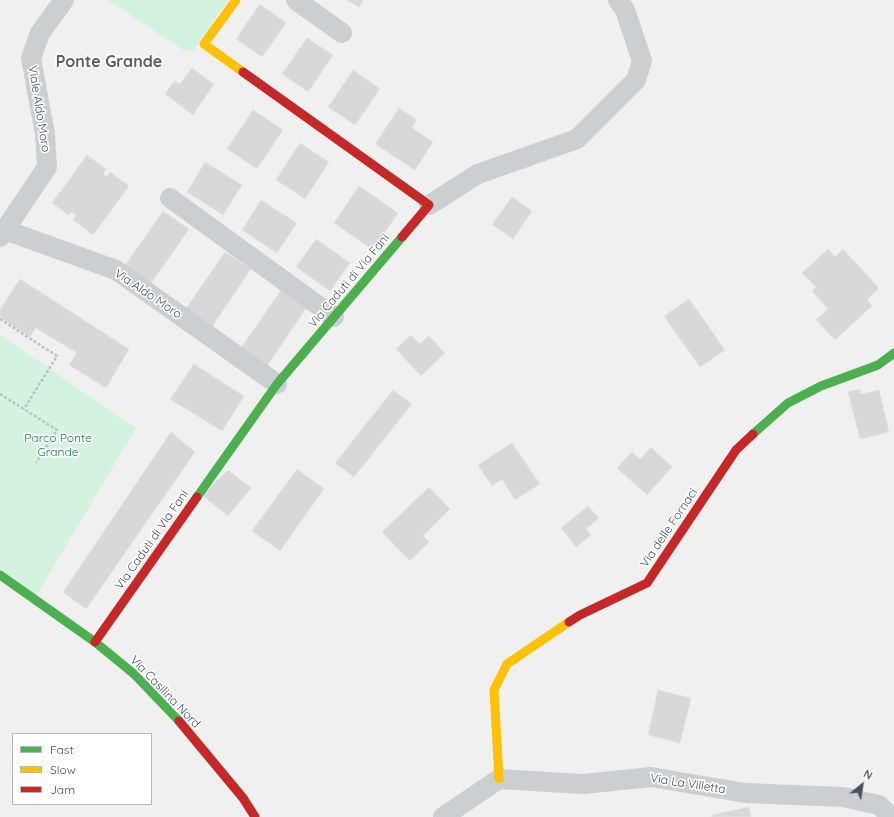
<!DOCTYPE html>
<style>
body{margin:0}
#map{position:relative;width:894px;height:817px;overflow:hidden;background:#f1f0f0;font-family:Quicksand,sans-serif}
canvas{display:block}
.legend{position:absolute;left:12px;top:733px;width:140px;height:72px;box-sizing:border-box;background:#fff;border:1px solid #b5babf;margin:0;padding:5px 7px;list-style:none;font-size:12px;color:#46535f}
.legend li{display:flex;align-items:center;gap:8px;height:20px}
.legend b{width:20px;border:1px solid #b5babf}
.north{position:absolute;left:842px;top:765px;width:40px;height:40px;-webkit-text-stroke:3px #fff;paint-order:stroke;rotate:30deg;font-size:11px;font-weight:700;line-height:16px;text-align:center;color:#46535f}
.north::after{content:'';display:block;margin:auto;width:14px;height:18px;background:#46535f;clip-path:polygon(50% 0,100% 100%,50% 72%,0 100%)}
</style>
<div id="map">
<canvas width="894" height="817"></canvas>
<ul class="legend">
<li><b style="height:5px;background:#4caf50"></b>Fast</li>
<li><b style="height:5px;background:#ffc107"></b>Slow</li>
<li><b style="height:5px;background:#c62828"></b>Jam</li>
</ul>
<div class="north">N</div>
</div>
<script>
const g = document.querySelector('canvas').getContext('2d');
g.lineJoin = 'round';
function paint(path, color) {
  g.fillStyle = color;
  g.fill(path, 'evenodd');
}
function shape(rows) {
  const path = new Path2D();
  for (const r of rows) {
    path.moveTo(r[0], r[1]);
    for (let i = 2; i < r.length; i += 2) path.lineTo(r[i], r[i + 1]);
  }
  return path;
}
function stroke(path, color, width, dash) {
  g.strokeStyle = color;
  g.lineWidth = width;
  g.lineCap = dash ? 'butt' : 'round';
  g.setLineDash(dash || []);
  g.stroke(path);
}
function label(font, color, halo, rows, align = 'center') {
  g.font = font + ' Quicksand,sans-serif';
  g.lineWidth = 3.5;
  g.setLineDash([]);
  g.textBaseline = 'middle';
  g.strokeStyle = halo;
  g.fillStyle = color;
  for (const [text, x, y, turn = 0] of rows) {
    g.save();
    g.translate(x, y);
    g.rotate((+turn || 0) * Math.PI / 180);
    g.textAlign = isNaN(turn) ? turn : align;
    if (halo) g.strokeText(text, 0, 0);
    g.fillText(text, 0, 0);
    g.restore();
  }
}
const green = shape([
 [108,0,228,0,193,51,183,50],
 [0,335,136,428,34,599,0,575]
]);
const building = shape([
 [347,0,363,0,359,7,347,0],
 [260,4,286,23,262,57,236,39,260,4],
 [307,38,333,55,308,92,282,74,307,38],
 [192,68,214,84,193,115,165,94,174,81,180,84,192,68],
 [353,70,380,89,355,125,328,107,353,70],
 [399,108,417,120,412,128,433,142,415,170,375,144,399,108],
 [253,110,283,130,257,169,227,149,253,110],
 [300,143,329,162,305,199,276,180,300,143],
 [87,155,106,169,103,174,107,177,110,172,129,186,93,235,73,220,76,215,71,212,68,215,52,203,87,155],
 [205,162,242,185,223,215,187,192,205,162],
 [359,186,398,213,373,250,334,223,359,186],
 [512,197,532,211,513,239,492,224,512,197],
 [261,200,297,223,277,253,242,230,261,200],
 [163,211,189,229,148,288,122,270,163,211],
 [316,239,350,263,330,291,296,267,316,239],
 [828,249,835,257,843,249,879,288,867,300,872,306,835,340,816,320,828,309,812,291,816,287,802,273,828,249],
 [225,252,251,269,211,328,185,310,225,252],
 [20,279,129,349,106,388,69,365,77,353,36,328,30,337,0,317,0,310,20,279],
 [281,290,306,308,267,366,241,348,281,290],
 [689,299,725,350,700,367,664,316,689,299],
 [411,335,420,344,429,336,445,353,421,376,396,349,411,335],
 [194,364,244,396,222,431,170,399,194,364],
 [860,389,861,394,879,390,889,432,860,439,848,392,860,389],
 [393,390,412,404,354,477,335,463,393,390],
 [171,432,195,452,86,609,63,592,171,432],
 [512,443,540,484,515,500,502,479,492,486,478,465,512,443],
 [651,447,672,467,647,495,617,468,632,452,640,459,651,447],
 [297,469,324,489,280,551,252,531,297,469],
 [228,470,251,488,228,516,202,495,228,470],
 [429,487,450,509,423,536,429,542,410,561,382,532,429,487],
 [588,506,599,518,586,529,591,535,576,547,561,528,588,506],
 [658,690,691,698,680,743,648,735,658,690],
 [749,807,751,817,712,817,712,815,749,807]
]);
const path = shape([
 [0,319,57,356,24,409],
 [0,394,57,430,36,463]
]);
const street = shape([
 [296,0,342,33],
 [170,198,334,317],
 [429,205,478,174,577,139,636,80,642,61,625,10,618,0],
 [5,230,116,270,277,384],
 [0,237,47,167,45,134,31,58,40,33,64,0],
 [443,817,499,779,583,784,651,777,745,793,843,797,879,805,891,817]
]);
const fast = shape([
 [753,434,788,403,821,386,878,365,894,353],
 [197,497,277,384,402,237],
 [0,575,95,642,134,674,179,721]
]);
const slow = shape([
 [236,0,204,44,243,72],
 [499,779,494,690,507,664,569,622]
]);
const jam = shape([
 [243,72,429,205,402,237],
 [569,622,580,615,647,583,736,450,753,434],
 [95,642,197,497],
 [179,721,243,798,255,817]
]);
const streetNames = [
 ["Viale Aldo Moro",39,109,81],
 ["Via Caduti di Via Fani",349,281,-50],
 ["Via Aldo Moro",148,294,34],
 ["Via delle Fornaci",669,528,-56],
 ["Via Caduti di Via Fani",152,540,-55],
 ["Via Casilina Nord",165,692,46],
 ["Via La Villetta",688,784,9]
];
const parkNames = [
 ["Parco Ponte",58,438],
 ["Grande",58,452]
];
const districtNames = [
 ["Ponte Grande",109,62]
];
paint(green, '#d3f2df');
paint(building, '#d8d8db');
stroke(building, '#e2e2e3', 1);
stroke(path, '#b8c6c2', 2.5, [3, 2]);
stroke(street, '#cccfd1', 20);
stroke(fast, '#4caf50', 9);
stroke(slow, '#ffc107', 9);
stroke(jam, '#c62828', 9);
label('12px', '#46535f', '#fff', streetNames);
label('12px', '#0f884d', '#fff', parkNames);
label('bold 16px', '#5b6065', '#fff', districtNames);
</script>
